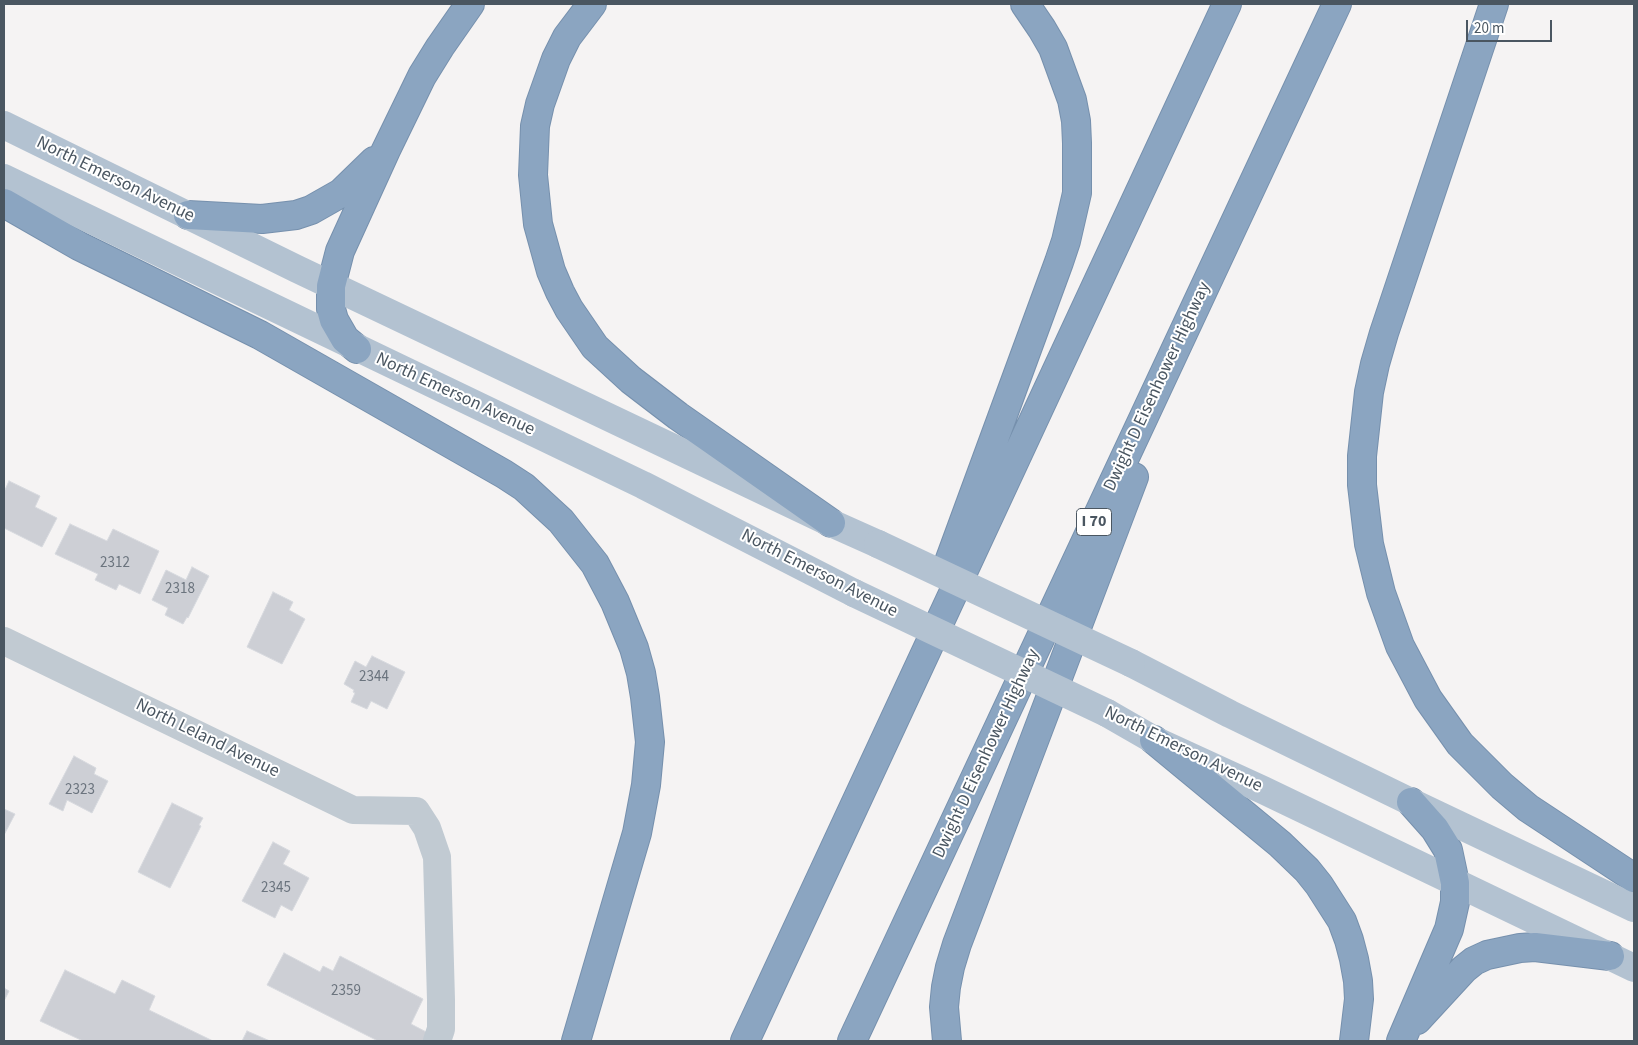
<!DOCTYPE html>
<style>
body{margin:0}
#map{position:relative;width:1638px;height:1045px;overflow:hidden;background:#f5f3f3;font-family:"Source Sans 3",sans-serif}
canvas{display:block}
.frame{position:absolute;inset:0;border:5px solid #4a5661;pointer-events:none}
.scale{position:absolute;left:1466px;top:20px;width:86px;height:22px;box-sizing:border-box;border:2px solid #4a5661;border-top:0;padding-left:6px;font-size:15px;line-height:18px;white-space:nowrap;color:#4a5661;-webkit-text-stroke:4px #fff;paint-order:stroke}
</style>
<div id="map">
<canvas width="1638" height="1045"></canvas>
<div class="frame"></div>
<div class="scale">20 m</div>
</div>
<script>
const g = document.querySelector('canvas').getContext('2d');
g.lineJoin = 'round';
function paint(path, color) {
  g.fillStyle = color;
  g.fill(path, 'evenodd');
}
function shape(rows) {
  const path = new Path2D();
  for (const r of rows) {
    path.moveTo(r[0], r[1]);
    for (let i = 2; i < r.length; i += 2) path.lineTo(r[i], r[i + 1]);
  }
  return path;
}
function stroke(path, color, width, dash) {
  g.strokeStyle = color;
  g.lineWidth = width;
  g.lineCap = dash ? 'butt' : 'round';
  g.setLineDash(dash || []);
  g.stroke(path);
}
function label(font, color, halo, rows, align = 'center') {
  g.font = font + ' "Source Sans 3",sans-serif';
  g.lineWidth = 4;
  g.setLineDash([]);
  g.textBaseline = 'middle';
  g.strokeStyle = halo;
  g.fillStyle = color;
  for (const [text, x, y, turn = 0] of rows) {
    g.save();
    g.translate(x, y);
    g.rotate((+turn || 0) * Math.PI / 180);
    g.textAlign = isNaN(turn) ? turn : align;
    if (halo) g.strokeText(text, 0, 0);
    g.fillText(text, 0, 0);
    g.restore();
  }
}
const building = shape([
 [9,481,40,496,35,507,57,518,42,547,4,528,4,492,9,481],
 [70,524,107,541,113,529,159,551,140,594,119,584,116,590,95,580,98,574,55,554,70,524],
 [192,567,209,576,188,618,187,617,183,624,165,615,168,608,152,600,166,570,186,580,192,567],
 [273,592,293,602,289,610,305,619,282,664,247,647,273,592],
 [372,656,405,672,387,709,371,701,367,709,351,702,355,693,353,692,354,690,344,684,355,661,366,667,372,656],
 [74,756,96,768,94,774,108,781,92,813,67,800,63,811,49,804,74,756],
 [172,803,203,818,199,825,201,826,170,888,138,872,172,803],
 [4,809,15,814,4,835,4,809],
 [273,842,290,851,283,864,309,878,292,911,281,905,275,918,242,901,273,842],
 [284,953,320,972,323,966,333,971,340,956,423,999,411,1024,432,1035,428,1041,378,1041,267,985,284,953],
 [65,970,115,994,122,980,155,996,149,1010,213,1041,83,1041,40,1021,65,970],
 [4,988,9,991,4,1001,4,988],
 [247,1031,270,1041,242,1041,247,1031]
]);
const minor = shape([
 [4,641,353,810,416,811,427,828,437,857,441,1000,441,1029,437,1041]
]);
const major = shape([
 [4,125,297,269,831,523,878,544],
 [4,178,643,485,854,593],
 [1131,663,1230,714,1411,802,1634,908],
 [1107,713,1154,740,1263,790,1634,968]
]);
const highway = shape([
 [592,4,567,37,556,59,540,104,535,126,533,175,538,224,551,271,560,292,569,309,595,347,631,380,678,416,831,523],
 [1494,4,1384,333,1375,364,1369,392,1362,456,1362,485,1369,544,1381,593,1400,646,1428,699,1460,744,1502,786,1528,808,1634,878],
 [4,203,79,246,260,335,504,474,524,487,561,521,595,564,615,602,634,648,641,673,645,697,650,742,646,785,637,833,576,1041],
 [188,215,262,219,296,215,311,210,341,193,374,161],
 [357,349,345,339,334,320,331,309,331,286,340,251,386,150,422,76,440,47,470,4],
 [946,570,1059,262,1066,241,1077,193,1077,143,1076,121,1072,100,1053,48,1042,29,1025,4],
 [1154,740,1280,844,1307,870,1319,885,1342,921,1349,940,1354,959,1358,981,1359,999,1354,1041],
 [1417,1020,1464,969,1474,961,1487,955,1520,948,1535,947,1610,956],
 [745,1041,1227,4],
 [852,1041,1337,4],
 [947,1041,944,1007,946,987,950,967,957,944,1134,477],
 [1401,1041,1449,929,1455,902,1455,883,1448,850,1435,829,1411,802]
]);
const majorBridge = shape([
 [878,544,1131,663],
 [854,593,1107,713]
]);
const numberNames = [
 ["2312",115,564],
 ["2318",180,590],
 ["2344",374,678],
 ["2323",80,791],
 ["2345",276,889],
 ["2359",346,992]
];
const shields = [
 [1094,522,35]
];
const shieldNames = [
 ["I 70",1094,522]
];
const streetNames = [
 ["North Emerson Avenue",115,180,26],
 ["Dwight D Eisenhower Highway",1158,387,-65],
 ["North Emerson Avenue",455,395,25],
 ["North Emerson Avenue",819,574,27],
 ["North Leland Avenue",207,739,26],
 ["North Emerson Avenue",1183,750,26],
 ["Dwight D Eisenhower Highway",987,754,-65]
];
paint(building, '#cdcfd5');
stroke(building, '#d7d9de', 1);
stroke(highway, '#7690ad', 30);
stroke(minor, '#c1cad2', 28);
stroke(major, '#b3c2d1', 28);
stroke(highway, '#8ba5c1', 28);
stroke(majorBridge, '#b3c2d1', 28);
label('15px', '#6b747e', null, numberNames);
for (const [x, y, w] of shields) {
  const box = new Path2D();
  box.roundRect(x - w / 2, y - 13.5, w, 27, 4);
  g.fillStyle = '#fff';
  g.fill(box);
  stroke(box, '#4a5661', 1);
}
label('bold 16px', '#4a5661', null, shieldNames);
label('18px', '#4a5661', '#fff', streetNames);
</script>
